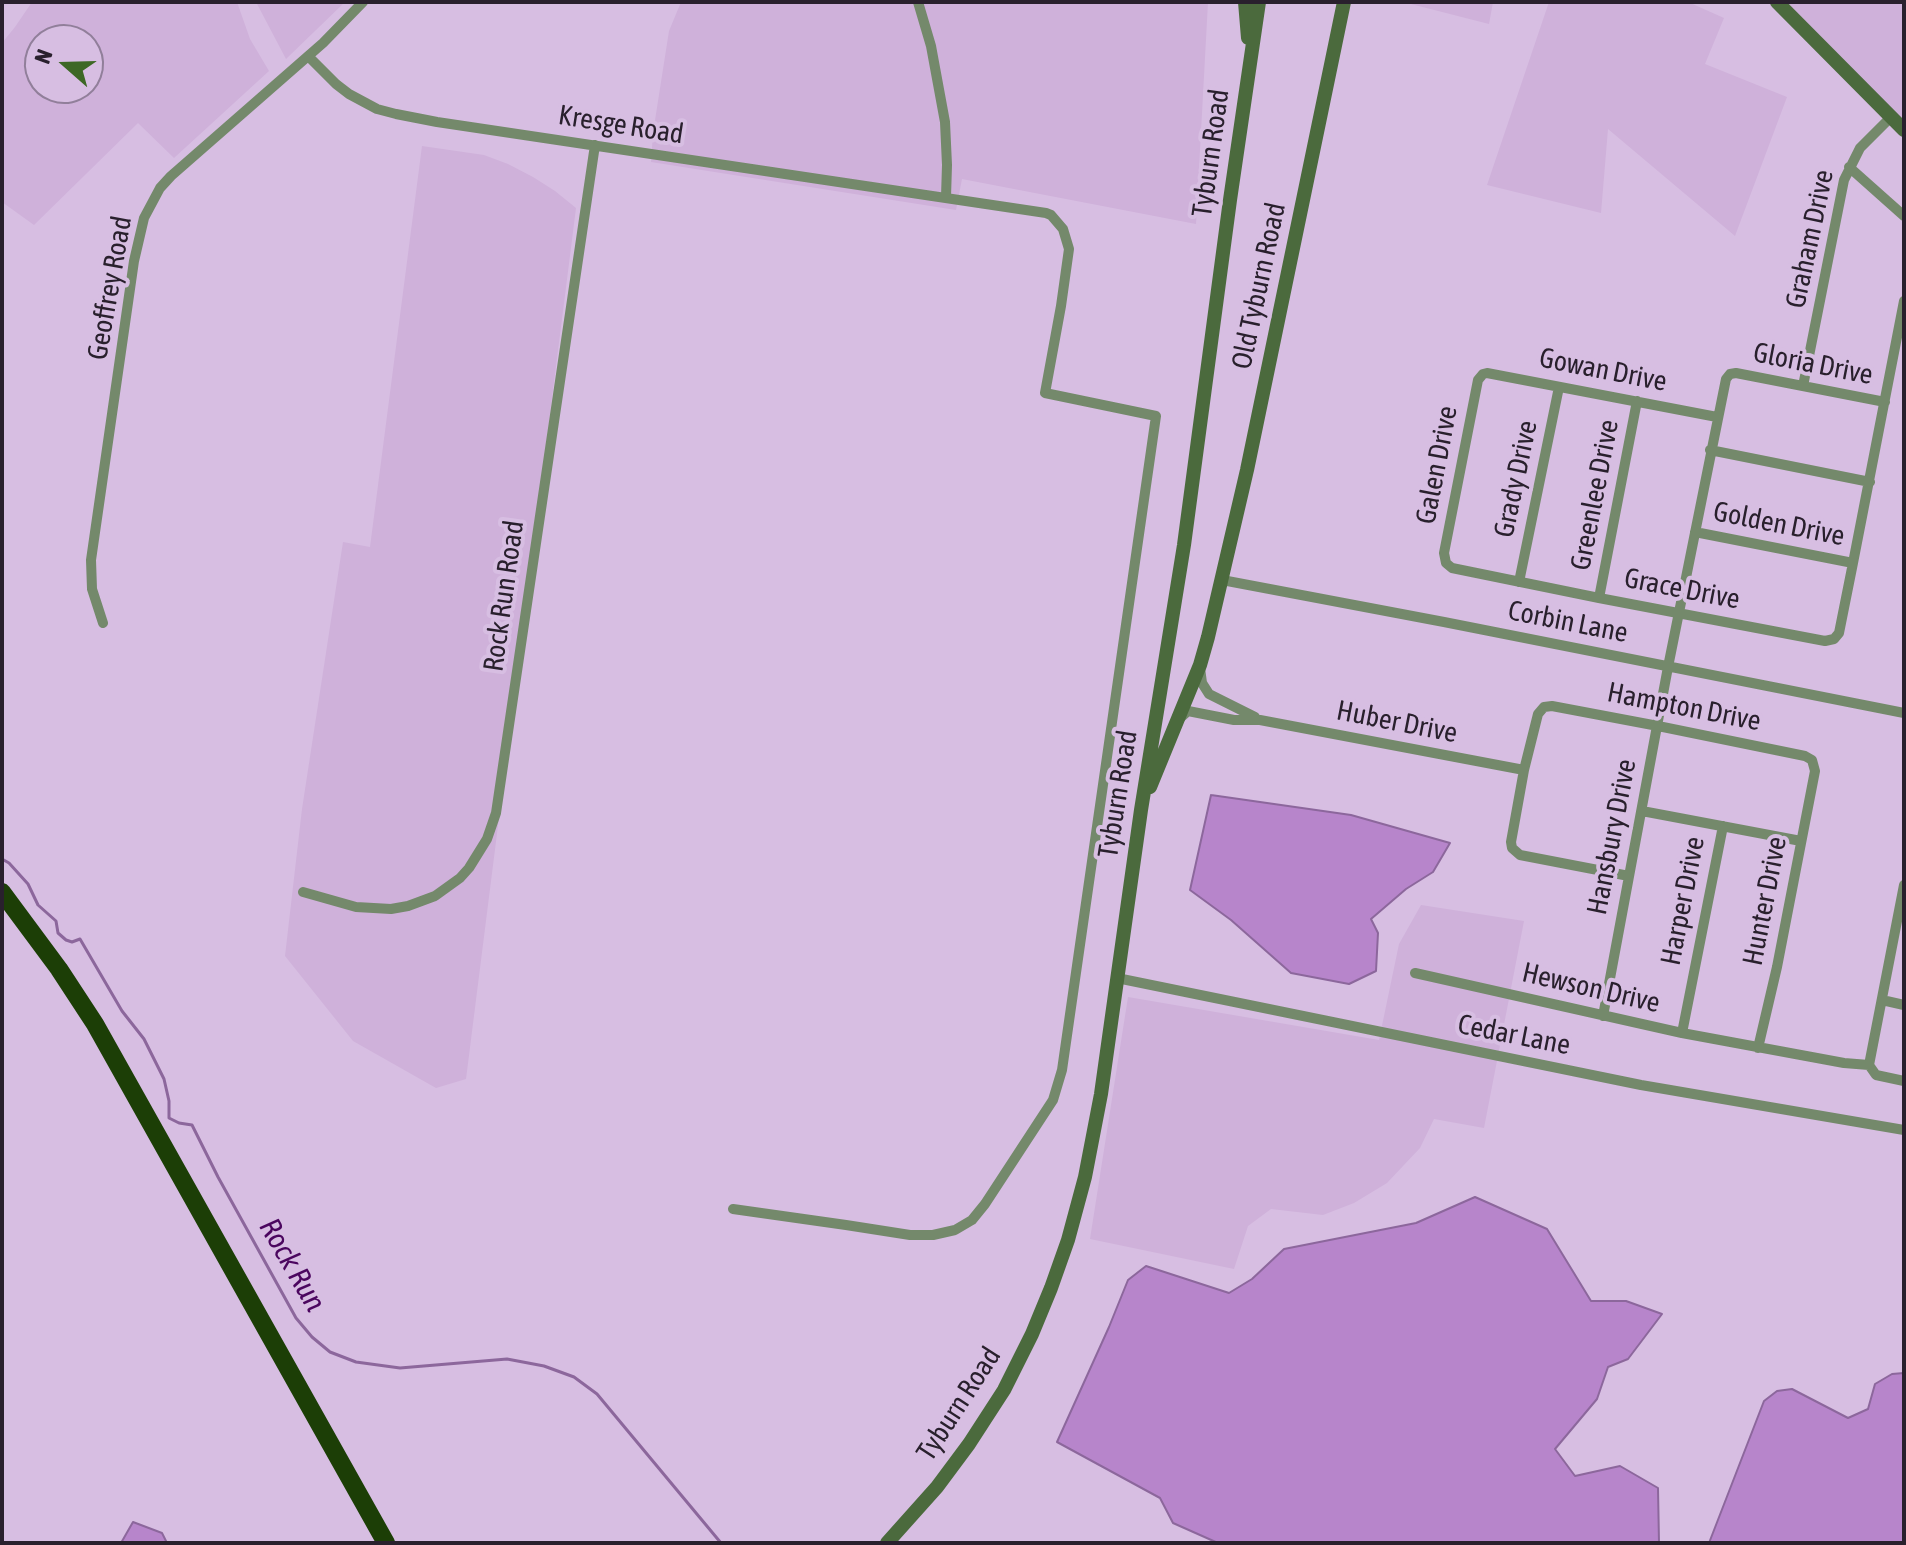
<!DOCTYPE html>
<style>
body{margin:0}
#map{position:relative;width:1906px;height:1545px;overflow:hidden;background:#d7bee2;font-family:"Asap Condensed",sans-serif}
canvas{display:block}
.frame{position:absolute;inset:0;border:4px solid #29202d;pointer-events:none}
.north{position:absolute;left:24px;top:24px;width:80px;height:80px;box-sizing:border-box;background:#d7bee2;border:2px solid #917f9a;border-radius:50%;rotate:290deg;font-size:22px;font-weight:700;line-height:32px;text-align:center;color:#29202d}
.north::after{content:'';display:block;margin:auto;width:28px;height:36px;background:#3d6825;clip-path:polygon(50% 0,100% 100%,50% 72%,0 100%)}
</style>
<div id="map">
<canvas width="1906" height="1545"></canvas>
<div class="frame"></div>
<div class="north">N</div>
</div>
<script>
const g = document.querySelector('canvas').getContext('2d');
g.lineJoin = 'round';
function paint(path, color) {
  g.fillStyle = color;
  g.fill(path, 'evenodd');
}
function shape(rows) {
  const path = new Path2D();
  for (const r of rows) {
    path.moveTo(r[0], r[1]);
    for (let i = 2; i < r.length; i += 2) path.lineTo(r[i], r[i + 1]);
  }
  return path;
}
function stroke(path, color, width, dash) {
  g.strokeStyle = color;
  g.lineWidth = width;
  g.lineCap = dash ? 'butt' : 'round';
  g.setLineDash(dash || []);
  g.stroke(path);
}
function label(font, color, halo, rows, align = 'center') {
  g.font = font + ' "Asap Condensed",sans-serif';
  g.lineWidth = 8;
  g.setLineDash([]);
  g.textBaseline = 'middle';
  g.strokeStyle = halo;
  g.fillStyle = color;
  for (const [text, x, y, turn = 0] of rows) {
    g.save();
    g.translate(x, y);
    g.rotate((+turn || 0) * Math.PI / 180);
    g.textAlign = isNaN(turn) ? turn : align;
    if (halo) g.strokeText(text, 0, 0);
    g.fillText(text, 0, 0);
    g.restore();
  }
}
const built = shape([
 [32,2,237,2,250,39,269,71,174,158,138,123,34,225,2,202,2,43,15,27],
 [88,40,88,88,40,88,40,40],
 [256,2,345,2,286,59],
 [681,2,1208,2,1196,224,962,179,956,210,651,162,653,133,669,31],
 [1403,2,1493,2,1489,24],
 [1549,2,1688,2,1724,18,1705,64,1787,97,1735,236,1608,129,1601,213,1487,185],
 [1779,2,1904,2,1904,136],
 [422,146,484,155,508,164,533,177,555,191,576,208,466,1079,436,1088,353,1041,285,956,302,809,343,542,370,547],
 [1421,905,1524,921,1484,1128,1434,1119,1420,1148,1387,1183,1354,1203,1323,1215,1271,1209,1248,1226,1234,1269,1090,1239,1128,997,1379,1040,1399,944]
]);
const water = shape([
 [1211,795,1351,815,1450,843,1433,872,1406,889,1371,919,1378,933,1376,971,1349,984,1291,973,1231,920,1190,890,1211,795],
 [1475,1197,1547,1229,1591,1301,1626,1301,1662,1314,1628,1359,1608,1367,1597,1399,1555,1449,1575,1476,1620,1466,1658,1488,1659,1543,1218,1543,1173,1523,1160,1498,1057,1442,1109,1327,1128,1280,1146,1266,1229,1293,1252,1279,1284,1249,1416,1223,1475,1197],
 [1904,1373,1904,1543,1709,1543,1764,1401,1777,1391,1792,1389,1848,1418,1868,1409,1875,1384,1892,1374,1904,1373],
 [133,1522,162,1533,167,1543,121,1543,133,1522]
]);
const stream = shape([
 [2,859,9,863,28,884,38,905,56,921,58,933,66,940,72,942,80,939,122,1011,144,1039,164,1079,169,1101,169,1118,179,1123,192,1125,218,1177,296,1318,312,1337,330,1352,356,1362,400,1368,507,1359,544,1366,574,1377,597,1394,721,1543]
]);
const minor = shape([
 [918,2,931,46,945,122,947,165,946,197],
 [308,56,336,84,349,94,377,109,396,114,437,122,1046,213,1051,215,1063,229,1069,249,1061,306,1045,393,1156,416,1062,1070,1053,1100,985,1204,972,1220,955,1230,933,1235,910,1235,846,1225,733,1209],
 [1849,167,1904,216],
 [1803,386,1844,180,1860,148,1891,117],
 [1717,417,1487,373,1483,374,1478,380,1444,553,1446,563,1452,568,1599,598,1825,641,1834,639,1839,633,1853,563,1904,301],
 [1710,450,1870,482],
 [1695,532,1853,563],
 [1222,580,1444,622,1904,713],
 [1519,582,1559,387],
 [1599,598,1637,401],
 [103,623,92,589,91,560,134,261,144,218,160,188,171,176,323,43,363,2],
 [1200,668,1202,683,1209,694,1255,717],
 [1179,719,1188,711,1234,720,1260,720,1524,770],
 [1642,811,1801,841],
 [1629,876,1520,855,1512,848,1511,842,1524,770,1538,714,1544,707,1552,706,1658,726,1805,756,1812,760,1815,771,1777,967,1758,1048],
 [303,892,356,907,391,909,408,906,435,896,460,878,469,868,487,839,496,813,595,145],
 [1415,973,1682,1033,1844,1063,1869,1065],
 [1117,978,1641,1085,1904,1130],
 [1882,1000,1904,1005],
 [1603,1016,1668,667,1726,379,1730,374,1736,373,1885,402],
 [1682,1033,1723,826],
 [1869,1065,1904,885],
 [1869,1065,1876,1075,1904,1081]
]);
const secondary = shape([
 [1245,2,1248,38],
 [1777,2,1904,130],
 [1150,787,1200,665,1208,637,1247,470,1344,2],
 [887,1543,937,1487,969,1444,1004,1390,1032,1334,1051,1288,1068,1240,1085,1177,1101,1094,1141,810,1184,545,1230,200,1259,2]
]);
const motorway = shape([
 [2,892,59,969,95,1024,386,1543]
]);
const streetNames = [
 ["Kresge Road",621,125,9],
 ["Tyburn Road",1211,153,-82],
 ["Graham Drive",1810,239,-78],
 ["Old Tyburn Road",1259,286,-78],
 ["Geoffrey Road",110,288,-80],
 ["Gloria Drive",1813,364,11],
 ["Gowan Drive",1603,370,11],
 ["Galen Drive",1437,465,-79],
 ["Grady Drive",1516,479,-78],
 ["Greenlee Drive",1595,495,-79],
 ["Golden Drive",1779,524,11],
 ["Grace Drive",1682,589,11],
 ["Rock Run Road",504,596,-82],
 ["Corbin Lane",1568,622,11],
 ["Hampton Drive",1684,707,11],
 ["Huber Drive",1397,722,11],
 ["Tyburn Road",1118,794,-81],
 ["Hansbury Drive",1612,837,-79],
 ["Harper Drive",1683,901,-79],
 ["Hunter Drive",1765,901,-79],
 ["Hewson Drive",1591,988,13],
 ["Cedar Lane",1514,1035,11],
 ["Tyburn Road",959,1404,-57]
];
const waterNames = [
 ["Rock Run",292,1265,60]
];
paint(built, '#cfb1da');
paint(water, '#b785cb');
stroke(water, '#8c679c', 2);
stroke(stream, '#8c679c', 3);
stroke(minor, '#74896b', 10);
stroke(secondary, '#4b6a3d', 14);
stroke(motorway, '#1c3e06', 18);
label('28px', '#29202d', '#d7bee2', streetNames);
label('italic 30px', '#4b065f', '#d7bee2', waterNames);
</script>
